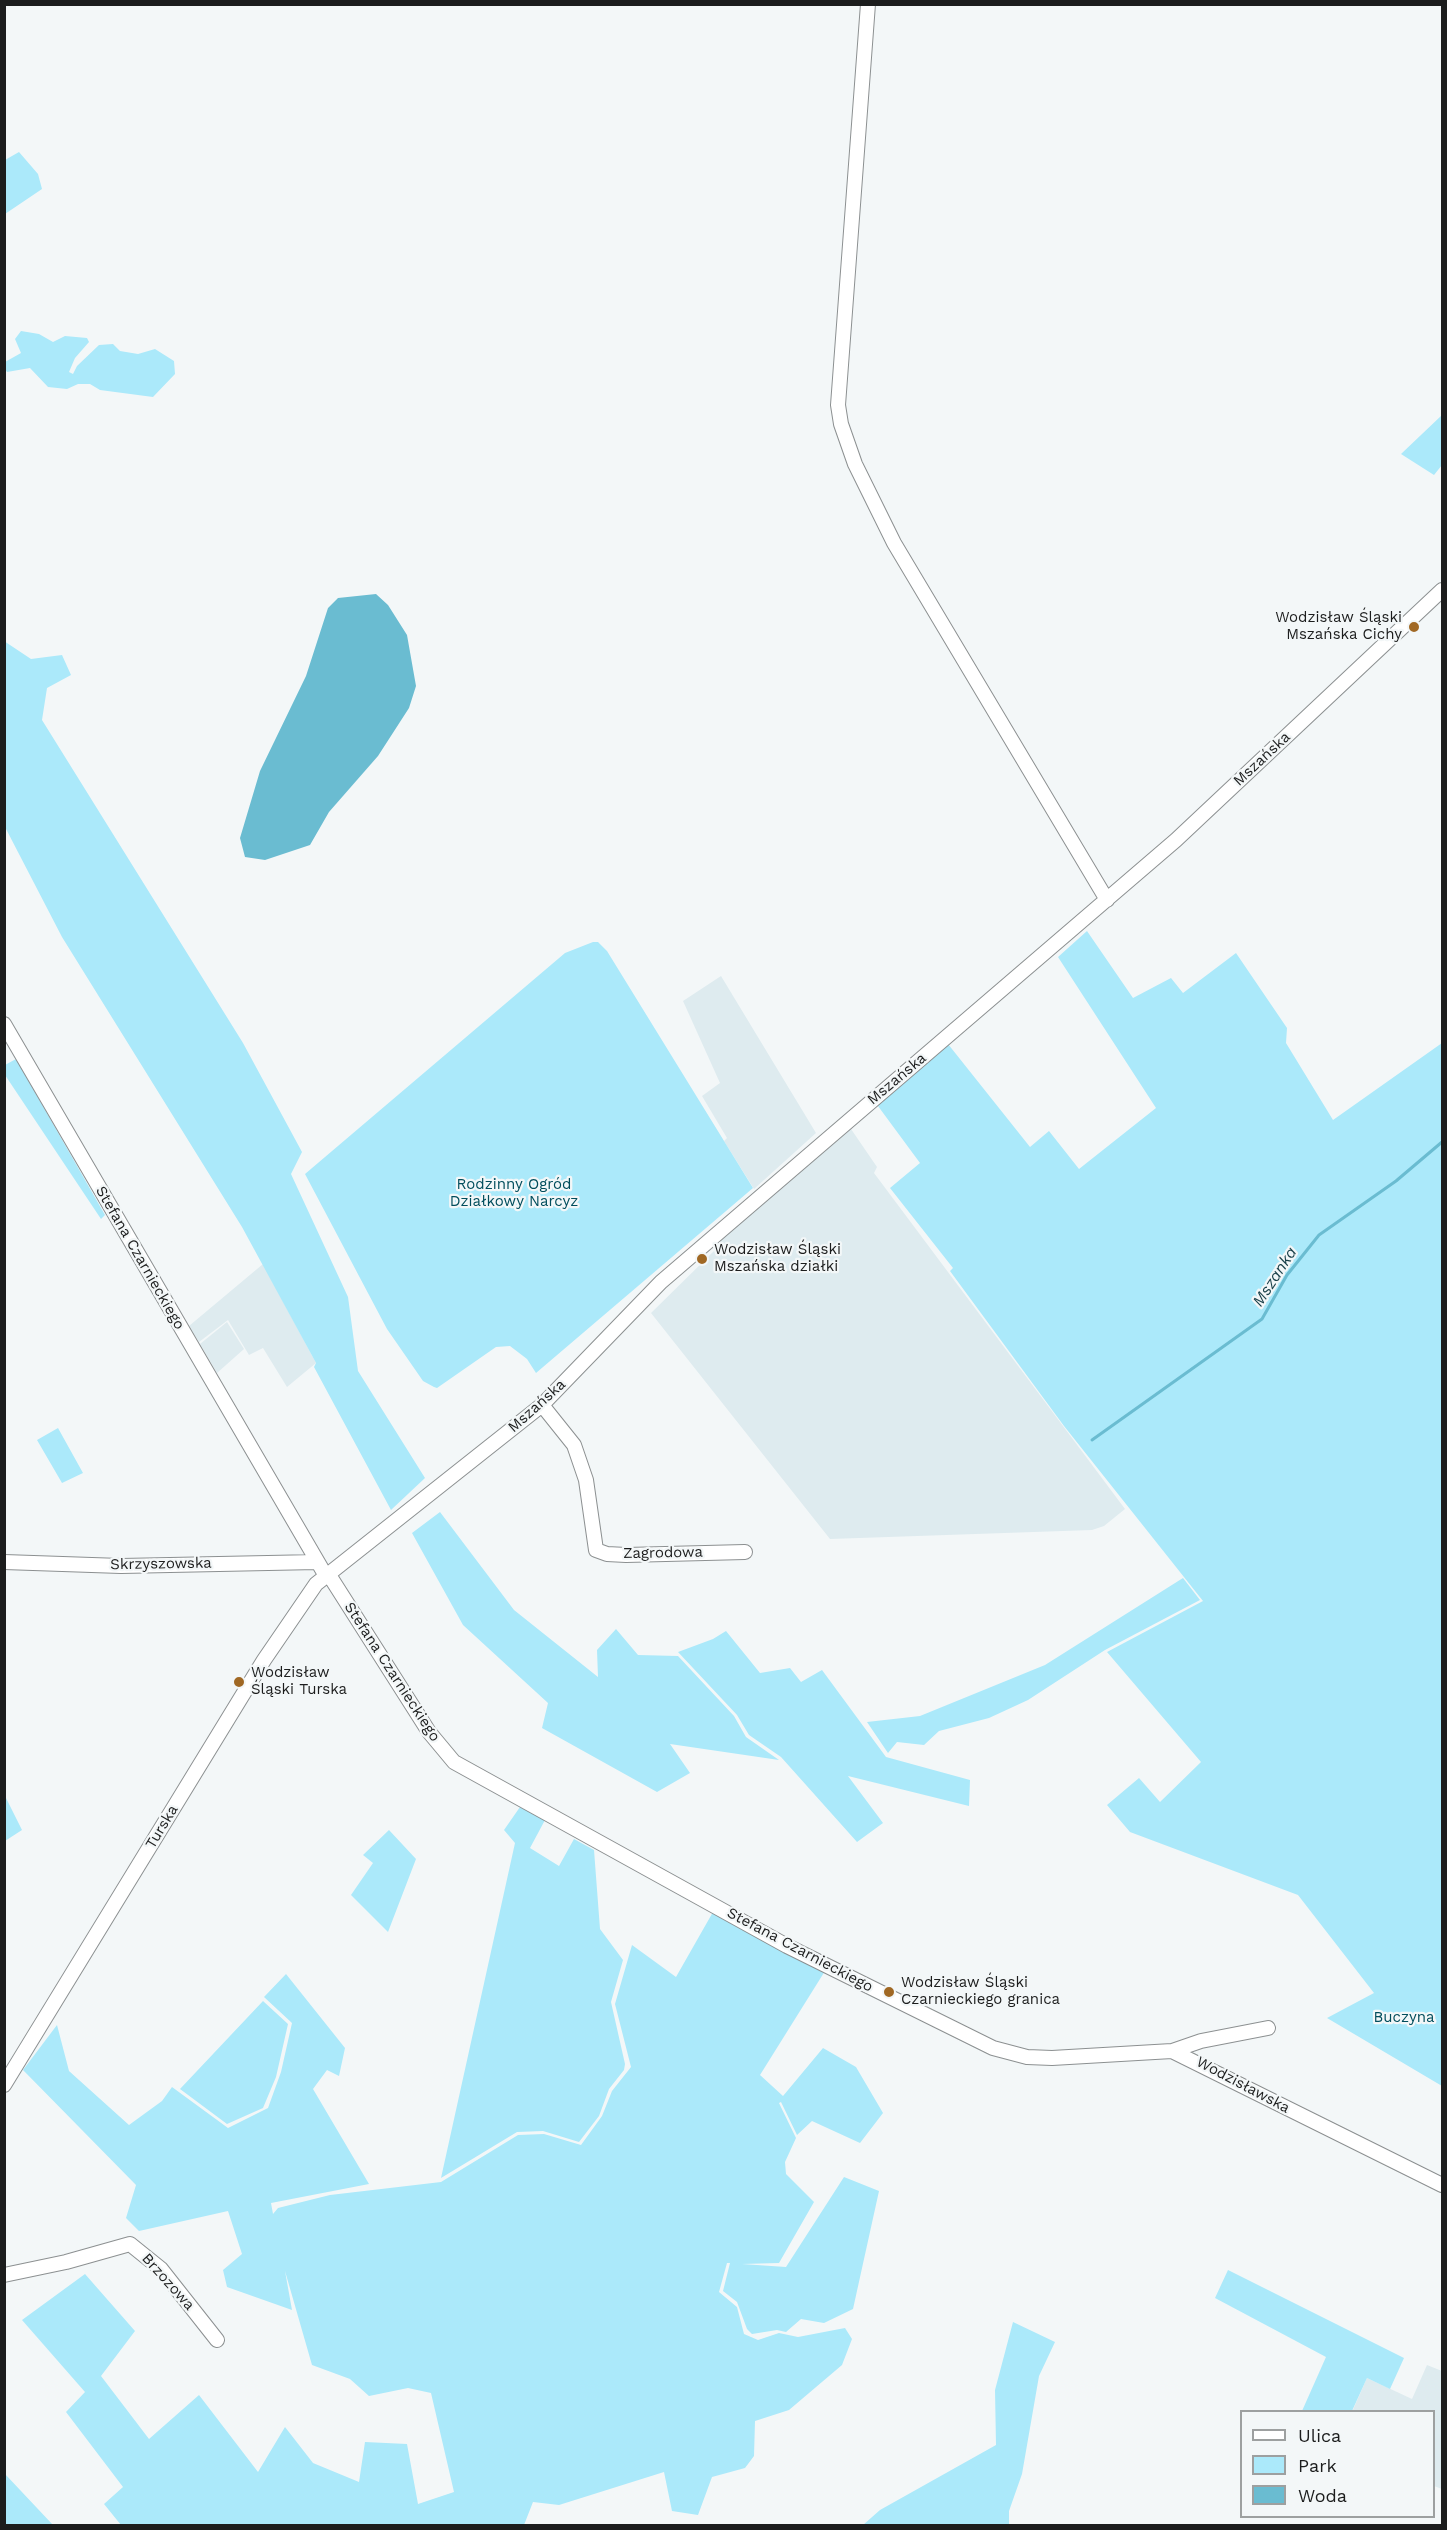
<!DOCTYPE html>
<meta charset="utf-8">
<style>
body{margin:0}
#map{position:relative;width:1447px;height:2530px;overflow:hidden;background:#f3f7f8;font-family:"Work Sans",sans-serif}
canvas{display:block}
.frame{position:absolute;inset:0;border:6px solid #1c1d1d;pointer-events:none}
.legend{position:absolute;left:1240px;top:2410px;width:195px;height:108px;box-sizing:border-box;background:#f3f7f8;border:2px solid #9da0a0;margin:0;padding:8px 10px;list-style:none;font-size:18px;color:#1c1d1d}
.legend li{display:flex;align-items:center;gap:12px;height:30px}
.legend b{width:30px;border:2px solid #9da0a0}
</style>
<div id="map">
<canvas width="1447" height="2530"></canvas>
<div class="frame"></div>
<ul class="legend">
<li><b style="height:8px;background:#fff"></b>Ulica</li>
<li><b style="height:16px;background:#abe9fa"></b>Park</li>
<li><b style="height:16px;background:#6abcd1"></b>Woda</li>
</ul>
</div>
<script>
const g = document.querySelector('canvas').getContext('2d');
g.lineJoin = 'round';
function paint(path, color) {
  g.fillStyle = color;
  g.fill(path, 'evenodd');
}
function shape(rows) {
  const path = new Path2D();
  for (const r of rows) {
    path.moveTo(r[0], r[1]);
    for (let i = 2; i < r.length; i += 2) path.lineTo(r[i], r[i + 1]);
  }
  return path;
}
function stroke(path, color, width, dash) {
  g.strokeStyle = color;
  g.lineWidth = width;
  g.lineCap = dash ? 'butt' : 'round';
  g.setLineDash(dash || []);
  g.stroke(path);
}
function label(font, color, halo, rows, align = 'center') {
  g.font = font + ' "Work Sans",sans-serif';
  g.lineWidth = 4.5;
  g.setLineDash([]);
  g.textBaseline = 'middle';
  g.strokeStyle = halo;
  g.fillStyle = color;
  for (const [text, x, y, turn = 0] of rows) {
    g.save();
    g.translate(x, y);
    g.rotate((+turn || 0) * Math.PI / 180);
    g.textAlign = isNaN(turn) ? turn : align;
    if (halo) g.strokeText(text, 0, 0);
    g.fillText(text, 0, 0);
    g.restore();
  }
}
const built = shape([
 [721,976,816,1133,754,1189,724,1141,727,1138,702,1096,720,1083,683,1001],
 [851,1129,877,1167,874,1173,1125,1509,1104,1526,1092,1530,830,1539,651,1313,714,1251,721,1239],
 [263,1264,316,1363,287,1387,263,1348,249,1355,228,1320,199,1342,189,1326],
 [227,1322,244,1349,217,1373,200,1344],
 [1427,2365,1442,2371,1442,2489,1434,2486,1434,2412,1352,2412,1367,2378,1412,2399]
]);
const green = shape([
 [19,152,38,174,42,189,5,214,5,160],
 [21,331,39,334,53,342,65,336,87,338,89,342,75,358,69,372,73,374,77,366,99,345,113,344,120,351,138,354,155,349,174,361,175,374,153,397,100,390,90,384,78,384,67,389,48,387,30,368,7,372,5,369,5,362,21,353,15,339],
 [1442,415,1442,465,1434,475,1401,454],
 [4,641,31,659,62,655,71,675,47,688,42,720,243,1043,302,1152,291,1174,348,1297,358,1371,425,1478,391,1510,314,1367,316,1363,242,1227,62,937,5,827],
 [1087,931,1133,998,1171,978,1183,993,1236,953,1287,1028,1286,1043,1333,1120,1442,1043,1442,2086,1327,2018,1374,1993,1298,1895,1130,1832,1107,1805,1139,1778,1160,1802,1201,1762,1107,1652,1203,1601,1064,1426,950,1271,953,1268,890,1188,920,1163,875,1102,948,1044,1030,1147,1049,1131,1079,1169,1156,1108,1058,957],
 [593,942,598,942,607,951,753,1188,536,1373,527,1359,510,1346,496,1347,437,1388,434,1387,423,1381,387,1329,305,1174,565,953],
 [16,1059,105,1215,101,1219,5,1075,5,1065],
 [58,1428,83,1473,62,1483,37,1440],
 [440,1512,514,1610,598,1677,597,1650,616,1629,638,1655,678,1656,734,1716,746,1737,779,1760,670,1744,690,1773,657,1792,542,1728,548,1703,463,1625,412,1533],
 [1183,1578,1200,1600,1105,1650,1028,1700,989,1718,939,1731,924,1745,897,1742,888,1753,867,1722,920,1716,1045,1665],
 [726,1631,760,1673,790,1668,801,1682,822,1670,886,1757,970,1780,969,1806,848,1776,883,1823,857,1842,781,1757,749,1735,737,1715,678,1652,713,1639],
 [5,1796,22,1830,5,1841,4,1841],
 [520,1807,545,1820,530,1848,559,1866,574,1839,594,1850,600,1929,623,1960,611,2002,625,2064,624,2070,609,2089,599,2116,579,2142,543,2131,517,2132,441,2178,515,1843,504,1830],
 [389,1830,416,1859,388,1932,351,1895,373,1863,363,1855],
 [713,1912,825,1971,760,2075,783,2096,823,2048,856,2067,883,2113,860,2143,812,2121,797,2135,781,2102,779,2103,796,2138,785,2162,786,2174,814,2202,779,2263,742,2264,786,2267,844,2177,879,2191,853,2309,824,2323,801,2319,786,2332,777,2330,752,2334,747,2329,737,2302,723,2291,730,2263,727,2263,719,2292,737,2307,744,2334,758,2340,779,2333,798,2337,845,2328,852,2339,842,2365,789,2410,755,2421,754,2456,745,2468,712,2477,698,2515,672,2511,664,2472,559,2505,533,2502,524,2525,121,2525,104,2504,123,2487,66,2412,85,2392,22,2320,85,2274,135,2331,101,2376,149,2439,199,2395,258,2472,285,2427,313,2463,359,2482,365,2442,407,2444,418,2504,454,2492,431,2393,408,2388,369,2396,350,2379,312,2365,285,2271,292,2310,227,2287,223,2270,242,2254,228,2211,139,2231,126,2218,136,2185,23,2070,57,2025,69,2071,129,2125,162,2101,172,2087,228,2128,268,2108,281,2072,292,2023,264,1997,286,1974,345,2048,339,2076,327,2070,313,2089,369,2184,271,2203,273,2214,278,2208,330,2195,441,2182,518,2135,544,2134,581,2145,602,2116,612,2091,631,2067,615,2004,632,1945,676,1977],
 [263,2001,288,2024,276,2077,263,2108,227,2124,180,2089],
 [1228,2270,1404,2358,1390,2389,1367,2378,1352,2411,1302,2411,1326,2357,1215,2298],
 [1013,2322,1055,2342,1039,2376,1022,2474,1009,2511,1009,2525,863,2525,880,2510,996,2445,995,2390],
 [4,2474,5,2474,53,2525,5,2525]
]);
const water = shape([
 [376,594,388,605,407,635,416,686,409,708,378,756,329,812,310,845,265,860,245,857,240,838,260,771,306,676,328,608,338,598]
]);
const stream = shape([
 [1092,1440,1262,1319,1287,1275,1319,1235,1396,1181,1442,1142]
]);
const minor = shape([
 [868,4,838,405,841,424,855,464,894,543,1107,900],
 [4,1024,323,1571,331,1578,429,1732,454,1762,787,1946,993,2048,1027,2057,1052,2058,1172,2051,1442,2185],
 [542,1405,574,1445,586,1480,596,1550,607,1554,626,1555,745,1552],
 [4,1562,121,1566,317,1562],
 [1172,2051,1201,2041,1268,2028],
 [4,2085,264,1660,316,1584,542,1405,661,1282,1176,840,1442,590],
 [4,2275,66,2262,130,2244,161,2269,217,2340]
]);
const markers = [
 [1414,627,6,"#a06824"],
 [702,1259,6,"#a06824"],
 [239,1682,6,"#a06824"],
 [889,1992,6,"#a06824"]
];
const poiNames = [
 ["Wodzisław Śląski",1402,618,"right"],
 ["Mszańska Cichy",1402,635,"right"],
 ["Wodzisław Śląski",714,1250],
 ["Mszańska działki",714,1267],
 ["Wodzisław",251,1673],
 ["Śląski Turska",251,1690],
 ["Wodzisław Śląski",901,1983],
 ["Czarnieckiego granica",901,2000]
];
const streetNames = [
 ["Mszańska",1262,759,-43],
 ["Mszańska",897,1079,-40],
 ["Stefana Czarnieckiego",140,1258,60],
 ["Mszańska",537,1406,-42],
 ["Zagrodowa",663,1553,-1],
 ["Skrzyszowska",161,1564,-1],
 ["Stefana Czarnieckiego",392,1672,57],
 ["Turska",162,1827,-59],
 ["Stefana Czarnieckiego",800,1950,28],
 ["Wodzisławska",1243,2085,28],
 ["Brzozowa",168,2282,48]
];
const parkNames = [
 ["Rodzinny Ogród",514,1185],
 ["Działkowy Narcyz",514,1202],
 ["Buczyna",1404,2018]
];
const waterNames = [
 ["Mszanka",1275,1277,-57]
];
paint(built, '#deebef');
paint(green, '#abe9fa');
paint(water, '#6abcd1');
stroke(stream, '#6abcd1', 3);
stroke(minor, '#8c9091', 16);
stroke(minor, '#fff', 14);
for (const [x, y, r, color] of markers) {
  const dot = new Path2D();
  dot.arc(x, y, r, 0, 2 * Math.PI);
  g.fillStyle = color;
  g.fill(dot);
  stroke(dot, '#f3f7f8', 2);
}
label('15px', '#1c1d1d', '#f3f7f8', poiNames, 'left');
label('15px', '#1c1d1d', '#f3f7f8', streetNames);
label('15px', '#004d5c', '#f3f7f8', parkNames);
label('italic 16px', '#183f48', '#f3f7f8', waterNames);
</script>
